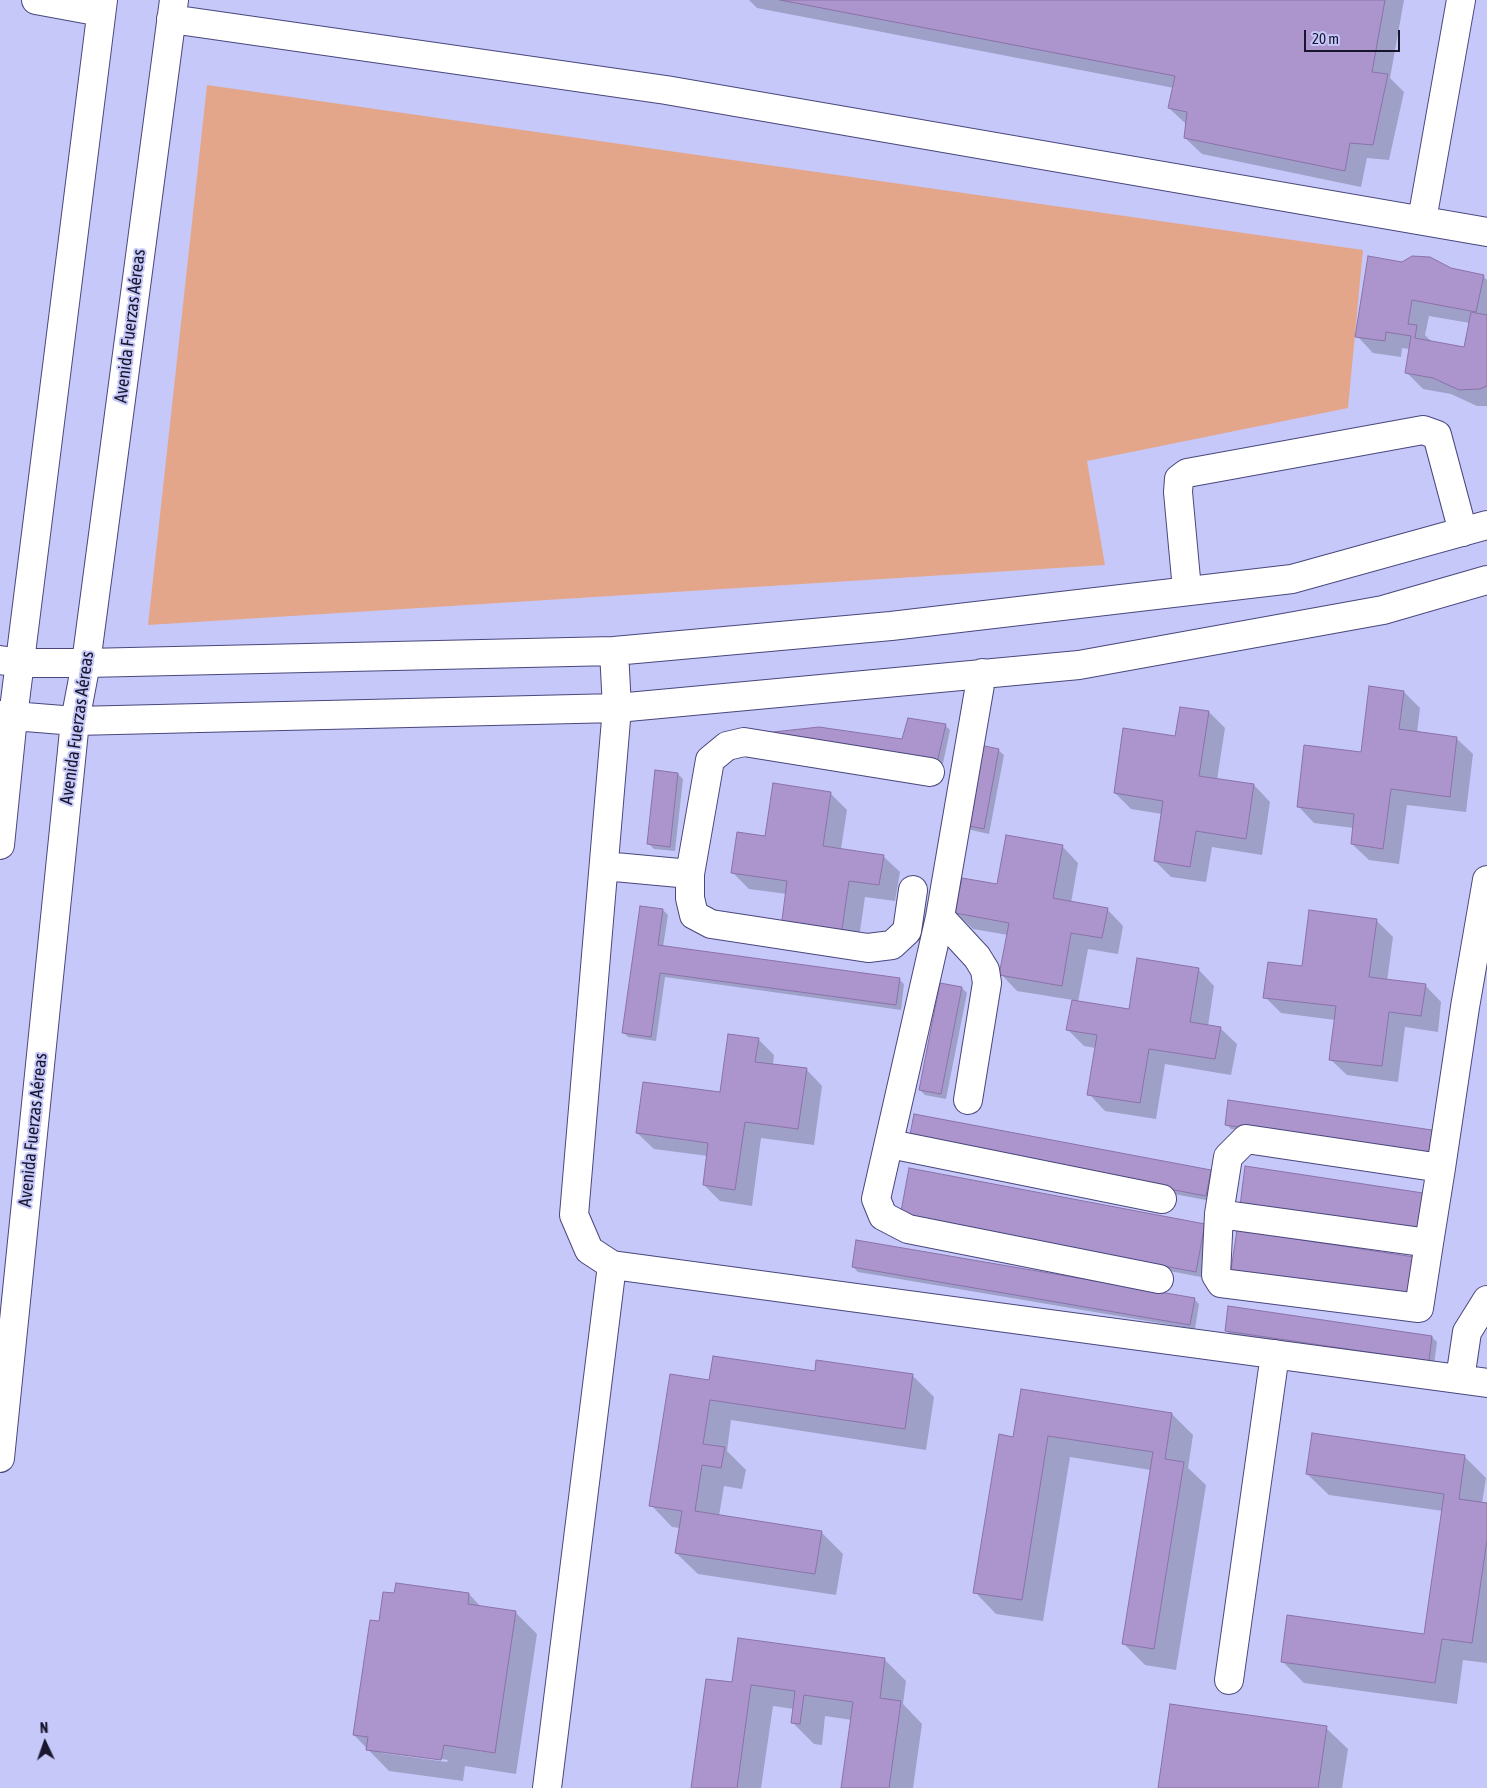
<!DOCTYPE html>
<meta charset="utf-8">
<style>
body{margin:0}
#map{position:relative;width:1487px;height:1788px;overflow:hidden;background:#c6c8fa;font-family:"Asap Condensed",sans-serif}
canvas{display:block}
.north{position:absolute;left:20px;top:1718px;width:50px;height:50px;-webkit-text-stroke:4px #c6c8fa;paint-order:stroke;rotate:357deg;font-size:14px;font-weight:700;line-height:20px;text-align:center;color:#17162c}
.north::after{content:'';display:block;margin:auto;width:18px;height:22px;background:#17162c;clip-path:polygon(50% 0,100% 100%,50% 72%,0 100%)}
.scale{position:absolute;left:1304px;top:30px;width:96px;height:22px;box-sizing:border-box;border:2px solid #17162c;border-top:0;padding-left:6px;font-size:15px;line-height:18px;white-space:nowrap;color:#17162c;-webkit-text-stroke:4px #c6c8fa;paint-order:stroke}
</style>
<div id="map">
<canvas width="1487" height="1788"></canvas>
<div class="north">N</div>
<div class="scale">20 m</div>
</div>
<script>
const g = document.querySelector('canvas').getContext('2d');
g.lineJoin = 'round';
function paint(path, color) {
  g.fillStyle = color;
  g.fill(path, 'evenodd');
}
function shape(rows) {
  const path = new Path2D();
  for (const r of rows) {
    path.moveTo(r[0], r[1]);
    for (let i = 2; i < r.length; i += 2) path.lineTo(r[i], r[i + 1]);
  }
  return path;
}
function stroke(path, color, width, dash) {
  g.strokeStyle = color;
  g.lineWidth = width;
  g.lineCap = dash ? 'butt' : 'round';
  g.setLineDash(dash || []);
  g.stroke(path);
}
function label(font, color, halo, rows, align = 'center') {
  g.font = font + ' "Asap Condensed",sans-serif';
  g.lineWidth = 4;
  g.setLineDash([]);
  g.textBaseline = 'middle';
  g.strokeStyle = halo;
  g.fillStyle = color;
  for (const [text, x, y, turn = 0] of rows) {
    g.save();
    g.translate(x, y);
    g.rotate((+turn || 0) * Math.PI / 180);
    g.textAlign = isNaN(turn) ? turn : align;
    if (halo) g.strokeText(text, 0, 0);
    g.fillText(text, 0, 0);
    g.restore();
  }
}
const green = shape([
 [207,85,1363,250,1348,408,1087,461,1105,565,148,625]
]);
const shadow = shape([
 [749,0,1404,0,1390,78,1404,92,1389,160,1367,158,1361,187,1202,154,1185,138,1186,124,1169,108,1174,88,757,8],
 [1451,269,1483,276,1487,280,1487,406,1477,406,1451,394,1423,389,1407,373,1410,349,1402,348,1401,357,1373,353,1357,336],
 [1429,316,1470,323,1465,349,1433,343,1425,335],
 [1404,692,1420,708,1417,733,1456,738,1473,754,1466,812,1407,805,1399,864,1369,860,1352,844,1354,828,1314,823,1298,806,1362,753],
 [1181,708,1209,712,1225,728,1217,780,1254,785,1270,802,1262,855,1212,847,1206,882,1171,877,1155,861,1162,814,1131,809,1115,793,1176,737],
 [945,725,950,730,942,768,903,741],
 [998,750,1004,755,989,834,971,830,966,825],
 [678,774,683,779,675,851,654,849,649,844],
 [830,793,847,810,841,849,883,856,900,872,895,901,865,897,857,952,787,894,749,889,732,872,766,838],
 [1062,846,1078,863,1071,903,1107,909,1123,926,1118,954,1088,949,1078,1002,1130,1010,1198,969,1214,986,1208,1026,1220,1028,1237,1044,1231,1075,1165,1064,1156,1119,1105,1111,1089,1094,1096,1048,1084,1046,1068,1030,1073,1000,1017,991,1001,974,1008,935,973,929,956,913],
 [663,910,668,915,663,947,899,979,904,984,901,1010,665,977,656,1041,628,1037,623,1032],
 [1376,920,1393,937,1387,981,1425,985,1441,1002,1438,1032,1405,1027,1398,1082,1347,1075,1330,1059,1335,1020,1281,1013,1265,997,1303,967],
 [941,984,962,988,967,993,946,1099,925,1095,920,1090],
 [758,1039,774,1055,773,1065,806,1069,822,1086,814,1145,761,1138,752,1206,720,1201,704,1185,708,1156,654,1149,637,1133,721,1093],
 [1226,1124,1432,1131,1437,1137,1434,1159,1231,1129],
 [916,1145,1211,1171,1216,1176,1211,1201],
 [906,1221,1204,1225,1209,1230,1201,1277],
 [853,1267,1194,1299,1199,1304,1195,1329,858,1272],
 [1230,1307,1432,1337,1437,1342,1434,1365,1231,1335,1226,1330],
 [816,1373,913,1376,934,1397,926,1450,731,1420,727,1451,746,1470,742,1489,724,1486,719,1516,821,1532,843,1554,836,1595,698,1574,676,1553,680,1528,672,1527,651,1505,710,1382],
 [1172,1414,1193,1435,1188,1468,1206,1485,1176,1670,1145,1665,1124,1644,1151,1470,1070,1457,1043,1621,996,1614,975,1592,1015,1438],
 [1464,1456,1486,1478,1482,1503,1487,1504,1487,1663,1463,1660,1457,1704,1304,1683,1282,1661,1425,1635,1443,1511,1329,1495,1307,1474],
 [469,1594,482,1608,515,1612,537,1634,516,1774,465,1766,463,1781,389,1771,354,1735,380,1623,395,1595],
 [379,1750,448,1760,447,1762,382,1753],
 [884,1659,906,1681,903,1704,922,1724,913,1788,842,1788,852,1720,825,1716,822,1745,814,1744,792,1722,794,1709,773,1706,761,1788,692,1788,733,1683],
 [1326,1728,1348,1749,1342,1788,1159,1788]
]);
const building = shape([
 [780,0,1385,0,1372,72,1388,74,1373,145,1350,143,1345,171,1184,138,1187,112,1168,108,1175,76,780,0],
 [1368,256,1402,262,1412,256,1430,257,1451,268,1484,275,1476,312,1412,300,1408,324,1417,325,1415,338,1464,347,1471,312,1487,315,1487,386,1480,389,1459,390,1433,378,1405,373,1411,336,1386,332,1385,341,1355,337,1368,256],
 [1369,686,1404,691,1399,729,1457,737,1450,797,1391,789,1383,849,1351,844,1354,814,1297,807,1304,745,1361,752,1369,686],
 [1180,707,1209,711,1199,776,1254,784,1246,839,1196,831,1190,867,1154,861,1163,801,1114,793,1123,728,1175,736,1180,707],
 [908,718,946,724,937,763,764,733,819,727,902,739,908,718],
 [980,745,999,749,984,829,965,825,980,745],
 [655,770,678,773,670,847,647,844,655,770],
 [773,783,831,792,823,846,884,855,879,885,849,881,841,936,781,928,787,881,731,873,737,832,765,836,773,783],
 [1006,835,1063,845,1053,898,1108,908,1102,938,1071,933,1062,986,999,975,1009,923,955,913,962,878,997,884,1006,835],
 [640,906,663,909,658,945,900,978,896,1005,660,973,651,1037,622,1033,640,906],
 [1309,910,1377,919,1369,977,1426,984,1421,1016,1389,1012,1382,1066,1329,1060,1336,1006,1263,998,1268,962,1302,966,1309,910],
 [1137,958,1199,968,1190,1022,1221,1027,1215,1059,1149,1049,1140,1103,1087,1095,1097,1035,1066,1030,1072,1000,1129,1009,1137,958],
 [940,983,962,987,941,1094,919,1090,940,983],
 [728,1034,759,1038,755,1062,807,1068,798,1129,745,1122,735,1190,703,1185,708,1143,636,1133,643,1082,720,1092,728,1034],
 [1228,1100,1432,1130,1429,1155,1225,1125,1228,1100],
 [914,1114,1211,1170,1206,1196,909,1140,914,1114],
 [1245,1166,1423,1193,1417,1232,1240,1206,1245,1166],
 [909,1168,1205,1224,1196,1272,900,1217,909,1168],
 [1237,1230,1414,1257,1408,1296,1231,1270,1237,1230],
 [856,1240,1195,1298,1190,1325,852,1267,856,1240],
 [1228,1306,1432,1336,1429,1361,1225,1331,1228,1306],
 [713,1356,815,1371,816,1360,913,1374,905,1429,710,1400,703,1444,725,1447,721,1468,702,1465,695,1511,822,1531,815,1574,675,1553,682,1511,649,1506,670,1374,709,1380,713,1356],
 [1021,1389,1172,1413,1165,1459,1184,1462,1154,1649,1122,1644,1153,1452,1048,1436,1022,1600,973,1593,999,1434,1013,1437,1021,1389],
 [1312,1433,1465,1455,1459,1499,1487,1503,1487,1540,1472,1643,1442,1639,1435,1683,1281,1662,1287,1615,1424,1634,1444,1494,1306,1474,1312,1433],
 [396,1583,469,1593,468,1604,516,1611,495,1753,444,1745,441,1760,366,1750,368,1737,353,1735,370,1620,379,1621,383,1592,394,1593,396,1583],
 [738,1638,885,1658,880,1698,901,1701,889,1788,841,1788,853,1702,804,1695,800,1724,791,1723,795,1691,751,1685,737,1788,691,1788,706,1679,732,1682,738,1638],
 [1170,1704,1327,1726,1318,1788,1158,1788,1170,1704]
]);
const minor = shape([
 [36,0,101,12],
 [171,19,666,90,1487,232],
 [1422,220,1461,0],
 [1187,590,1178,492,1179,479,1187,473,1423,430,1437,435,1463,532],
 [0,660,21,663,86,663,614,651,891,626,1292,579,1487,525],
 [982,673,940,917,876,1199,883,1216,908,1229,1159,1279],
 [0,715,75,721,617,708,1079,665,1383,610,1487,580],
 [0,845,13,717,103,0],
 [604,866,690,874],
 [913,890,907,931,892,945,868,948,711,924,694,915,690,898,690,874,710,760,727,746,744,742,930,772],
 [940,917,977,957,985,970,987,983,968,1100],
 [890,1144,1162,1199],
 [1441,1168,1246,1139,1228,1157,1219,1214,1216,1275,1221,1283,1419,1308,1429,1243,1441,1168,1465,1007,1487,880],
 [1219,1214,1429,1243],
 [612,1265,1487,1383],
 [1460,1379,1467,1332,1487,1300],
 [0,1458,75,721,86,663,174,0],
 [1229,1680,1275,1354],
 [547,1788,612,1265,589,1250,574,1215,617,708,614,651]
]);
const streetNames = [
 ["Avenida Fuerzas Aéreas",130,326,-83],
 ["Avenida Fuerzas Aéreas",77,728,-82],
 ["Avenida Fuerzas Aéreas",33,1130,-84]
];
paint(green, '#e4a68b');
paint(shadow, '#0003');
paint(building, '#ac94cd');
stroke(building, '#8a72a9', 1);
stroke(minor, '#49477c', 30);
stroke(minor, '#fff', 28);
label('18px', '#17162c', '#c6c8fa', streetNames);
</script>
